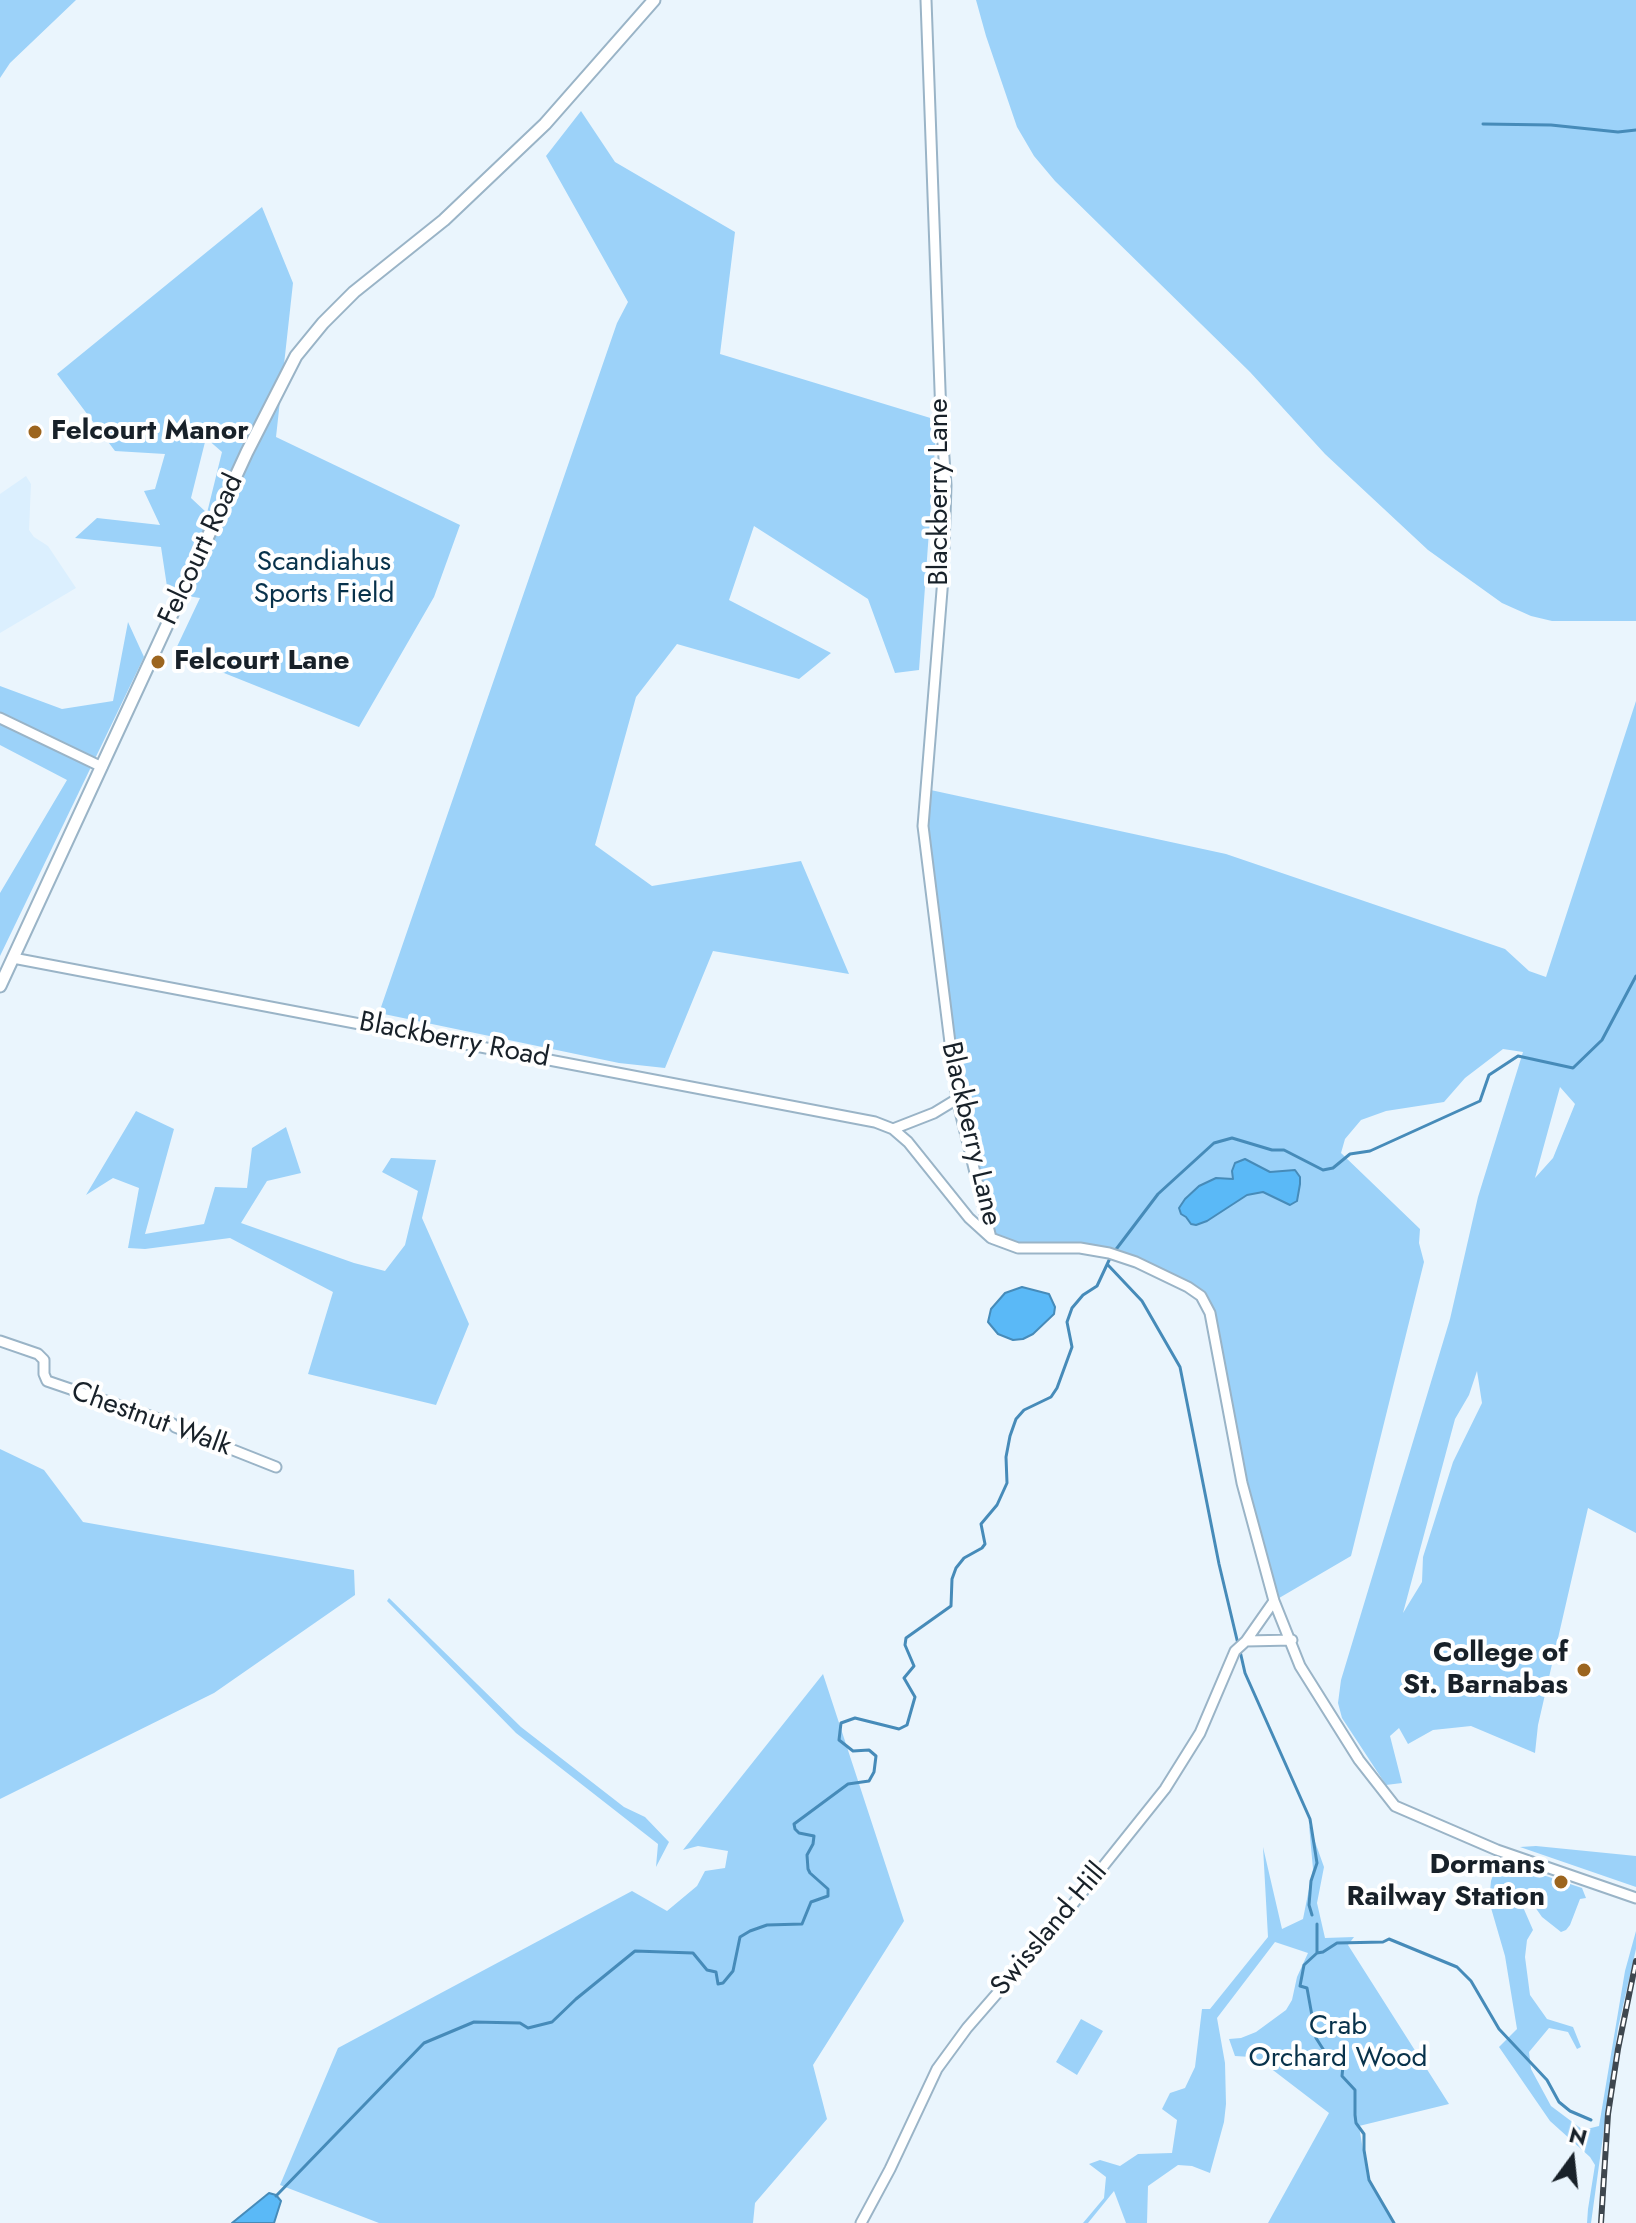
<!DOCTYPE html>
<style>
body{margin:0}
#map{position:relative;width:1636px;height:2223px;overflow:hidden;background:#eaf5fd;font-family:Jost,sans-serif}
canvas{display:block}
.north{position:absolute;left:1532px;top:2119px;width:80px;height:80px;-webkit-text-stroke:6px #fff;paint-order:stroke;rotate:15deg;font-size:22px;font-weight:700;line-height:32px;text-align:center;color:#182129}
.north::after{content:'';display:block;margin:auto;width:28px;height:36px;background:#182129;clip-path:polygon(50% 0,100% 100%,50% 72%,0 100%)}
</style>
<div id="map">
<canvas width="1636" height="2223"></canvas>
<div class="north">N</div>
</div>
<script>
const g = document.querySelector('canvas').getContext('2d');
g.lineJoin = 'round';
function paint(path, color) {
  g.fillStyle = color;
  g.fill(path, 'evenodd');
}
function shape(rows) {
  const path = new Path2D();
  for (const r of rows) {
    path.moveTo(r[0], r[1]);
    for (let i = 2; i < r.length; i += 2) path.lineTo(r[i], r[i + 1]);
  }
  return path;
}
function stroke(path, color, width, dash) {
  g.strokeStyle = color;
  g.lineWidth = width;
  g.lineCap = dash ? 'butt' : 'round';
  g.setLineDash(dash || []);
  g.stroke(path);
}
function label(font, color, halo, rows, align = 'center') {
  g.font = font + ' Jost,sans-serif';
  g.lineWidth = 8;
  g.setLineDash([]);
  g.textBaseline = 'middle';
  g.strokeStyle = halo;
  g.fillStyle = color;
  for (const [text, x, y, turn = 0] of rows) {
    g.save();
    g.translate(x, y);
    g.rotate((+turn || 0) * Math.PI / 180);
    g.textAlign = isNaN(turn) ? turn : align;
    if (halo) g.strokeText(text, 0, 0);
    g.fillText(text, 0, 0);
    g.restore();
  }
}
const built = shape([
 [26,476,31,484,29,530,34,537,48,546,76,588,0,633,0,494]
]);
const green = shape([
 [0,0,76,0,10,63,0,78],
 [976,0,1636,0,1636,621,1552,621,1531,616,1502,603,1428,550,1325,454,1250,372,1055,181,1034,156,1017,127,986,36],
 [581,111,615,162,735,232,720,354,937,420,919,670,895,673,868,599,754,526,729,600,831,653,799,679,677,644,636,697,595,845,652,886,801,861,849,974,713,951,665,1068,619,1063,379,1013,617,323,628,302,546,156],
 [262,207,293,283,276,437,460,525,434,597,359,727,174,653,200,598,168,593,161,547,75,538,97,518,160,525,144,491,155,489,165,454,115,451,57,374],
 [206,438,222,452,207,513,191,498],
 [128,622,144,657,0,956,0,893,67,780,0,745,0,686,62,709,113,701],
 [1636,701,1636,1533,1588,1508,1538,1725,1535,1753,1471,1726,1433,1730,1408,1744,1399,1728,1390,1736,1402,1783,1386,1785,1342,1718,1338,1703,1341,1680,1450,1319,1478,1197,1523,1052,1503,1049,1465,1078,1444,1102,1386,1111,1361,1120,1345,1139,1341,1153,1420,1229,1419,1243,1424,1262,1351,1556,1274,1601,1242,1483,1210,1313,1201,1296,1109,1253,1041,1248,991,1238,957,1099,923,826,926,789,1226,854,1505,949,1529,971,1546,977],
 [1560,1087,1575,1104,1553,1158,1535,1178],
 [1477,1371,1482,1403,1453,1462,1423,1557,1422,1582,1403,1613,1455,1419,1469,1395],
 [136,1111,174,1129,145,1234,204,1224,215,1187,247,1188,252,1148,286,1127,301,1173,267,1181,241,1223,354,1263,385,1271,405,1245,418,1191,382,1172,391,1158,436,1160,422,1218,469,1324,436,1405,308,1374,333,1292,230,1238,145,1249,128,1248,139,1188,113,1178,86,1195],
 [0,1449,44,1470,83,1522,354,1570,355,1595,214,1693,0,1799],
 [389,1598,521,1727,624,1807,645,1817,669,1842,656,1867,658,1844,516,1733,387,1601],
 [823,1674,904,1921,813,2065,827,2119,755,2203,753,2223,379,2223,280,2185,338,2048,632,1891,667,1911,697,1886,705,1871,725,1868,728,1851,698,1846,683,1850],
 [1309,1825,1324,1867,1317,1903,1325,1938,1354,1937,1348,1945,1449,2104,1359,2126,1368,2180,1393,2223,1268,2223,1329,2113,1265,2064,1251,2057,1235,2056,1229,2039,1241,2038,1256,2032,1286,2010,1292,2000,1297,1977,1308,1953,1275,1942,1217,2018,1225,2063,1226,2104,1224,2122,1210,2173,1192,2166,1178,2165,1148,2186,1147,2223,1126,2223,1114,2191,1088,2223,1083,2223,1104,2198,1106,2177,1089,2164,1100,2160,1120,2166,1138,2154,1172,2153,1177,2120,1162,2109,1170,2093,1185,2088,1195,2067,1202,2009,1210,2009,1268,1937,1263,1847,1282,1929,1303,1919,1313,1869],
 [1536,1846,1636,1856,1636,1887,1520,1847],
 [1498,1860,1582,1888,1586,1898,1580,1899,1570,1925,1566,1930,1561,1932,1542,1917,1530,1900,1526,1901,1523,1907,1533,1930,1527,1940,1525,1957,1530,1995,1547,2019,1573,2027,1581,2047,1577,2049,1568,2032,1549,2028,1529,2052,1531,2069,1551,2106,1583,2130,1599,2126,1625,1971,1636,1931,1636,1949,1618,2028,1591,2223,1587,2223,1588,2209,1595,2165,1590,2157,1550,2121,1499,2047,1517,2029,1505,1956,1489,1901,1491,1881],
 [1081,2019,1103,2031,1077,2075,1056,2062]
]);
const water = shape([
 [1245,1159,1270,1172,1295,1170,1300,1177,1300,1184,1297,1201,1290,1205,1263,1192,1247,1195,1207,1221,1196,1225,1191,1224,1186,1217,1181,1214,1179,1208,1185,1199,1199,1186,1216,1178,1233,1179,1232,1171,1235,1163,1245,1159],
 [1022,1287,1049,1294,1055,1307,1054,1314,1033,1334,1023,1339,1013,1340,998,1334,988,1322,991,1309,1005,1293,1022,1287],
 [269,2193,276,2195,281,2201,274,2223,232,2223,269,2193]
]);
const stream = shape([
 [1483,124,1551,125,1618,132,1636,130],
 [1108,1265,1142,1301,1180,1367,1219,1564,1238,1644],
 [1240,1651,1245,1673,1310,1819,1317,1863,1311,1881,1309,1905,1312,1915],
 [1317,1953,1317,1924],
 [276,2196,424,2043,474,2022,520,2023,528,2028,552,2022,576,1999,635,1951,693,1953,707,1970,716,1972,718,1984,723,1983,733,1971,740,1937,750,1931,767,1925,802,1924,811,1902,828,1896,828,1889,810,1873,808,1869,807,1855,813,1844,814,1836,799,1833,795,1829,794,1824,848,1784,869,1781,874,1772,876,1756,869,1750,853,1751,839,1740,841,1723,855,1718,899,1729,907,1725,915,1697,904,1678,914,1666,905,1645,906,1638,951,1606,952,1579,956,1568,964,1558,982,1548,985,1544,981,1524,997,1505,1007,1483,1006,1457,1010,1436,1016,1419,1024,1410,1051,1397,1057,1388,1072,1347,1067,1322,1072,1308,1083,1295,1097,1286,1111,1256,1158,1194,1214,1143,1232,1138,1272,1150,1284,1150,1323,1170,1333,1168,1350,1154,1370,1151,1480,1101,1489,1075,1518,1056,1573,1068,1602,1040,1636,976],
 [1394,2223,1369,2180,1364,2150,1364,2134,1356,2123,1355,2115,1355,2090,1342,2076,1343,2066,1330,2060,1316,2038,1307,1988,1300,1986,1304,1965,1317,1953,1323,1952,1337,1943,1383,1942,1389,1939,1457,1967,1471,1981,1499,2029,1547,2080,1559,2102,1570,2111,1591,2120]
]);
const minor = shape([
 [926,0,941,417,946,485,943,578,923,826,957,1099,991,1238,1018,1248,1080,1248,1109,1253,1136,1262,1188,1287,1201,1296,1210,1313,1242,1483,1274,1601,1300,1666,1359,1760,1395,1806,1497,1850,1636,1898],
 [0,718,102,767],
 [13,958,875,1122,893,1129,908,1142,969,1218,991,1238],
 [893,1129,934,1113,957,1099],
 [0,1341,38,1354,44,1360,44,1374,47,1381,173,1424,175,1427,276,1467],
 [1246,1641,1292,1640],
 [861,2223,890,2169,937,2069,967,2028,1053,1929,1165,1789,1200,1733,1235,1651,1246,1641,1274,1601]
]);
const tertiary = shape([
 [0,986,247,452,296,356,323,323,354,292,444,220,545,124,654,0]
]);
const rail = shape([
 [1601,2223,1608,2114,1618,2049,1636,1961]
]);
const markers = [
 [35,432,8,"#9c651f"],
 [158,662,8,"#9c651f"],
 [1584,1670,8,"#9c651f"],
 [1561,1882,8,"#9c651f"]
];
const poiNames = [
 ["Felcourt Manor",51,432],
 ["Felcourt Lane",174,662],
 ["College of",1568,1654,"right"],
 ["St. Barnabas",1568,1686,"right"],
 ["Dormans",1545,1866,"right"],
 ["Railway Station",1545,1898,"right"]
];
const streetNames = [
 ["Blackberry Lane",940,492,-90],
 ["Felcourt Road",202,550,-65],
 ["Blackberry Road",454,1041,11],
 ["Blackberry Lane",970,1134,77],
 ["Chestnut Walk",151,1420,20],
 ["Swissland Hill",1050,1930,-50]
];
const parkNames = [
 ["Scandiahus",324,563],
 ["Sports Field",324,595],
 ["Crab",1338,2027],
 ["Orchard Wood",1338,2059]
];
paint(built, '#dbeffe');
paint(green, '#9cd2f9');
paint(water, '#5ab9f7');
stroke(water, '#468bb9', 2);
stroke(stream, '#468bb9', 3);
stroke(minor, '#9ab4c7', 13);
stroke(tertiary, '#9ab4c7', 15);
stroke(minor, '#fff', 9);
stroke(tertiary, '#fff', 11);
stroke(rail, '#3e474f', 6);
stroke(rail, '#fff', 3, [9]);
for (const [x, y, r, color] of markers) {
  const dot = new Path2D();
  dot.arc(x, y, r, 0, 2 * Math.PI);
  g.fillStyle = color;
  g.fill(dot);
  stroke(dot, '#fff', 3);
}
label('bold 28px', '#182129', '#fff', poiNames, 'left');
label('28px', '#182129', '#fff', streetNames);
label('28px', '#08324b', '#fff', parkNames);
</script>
